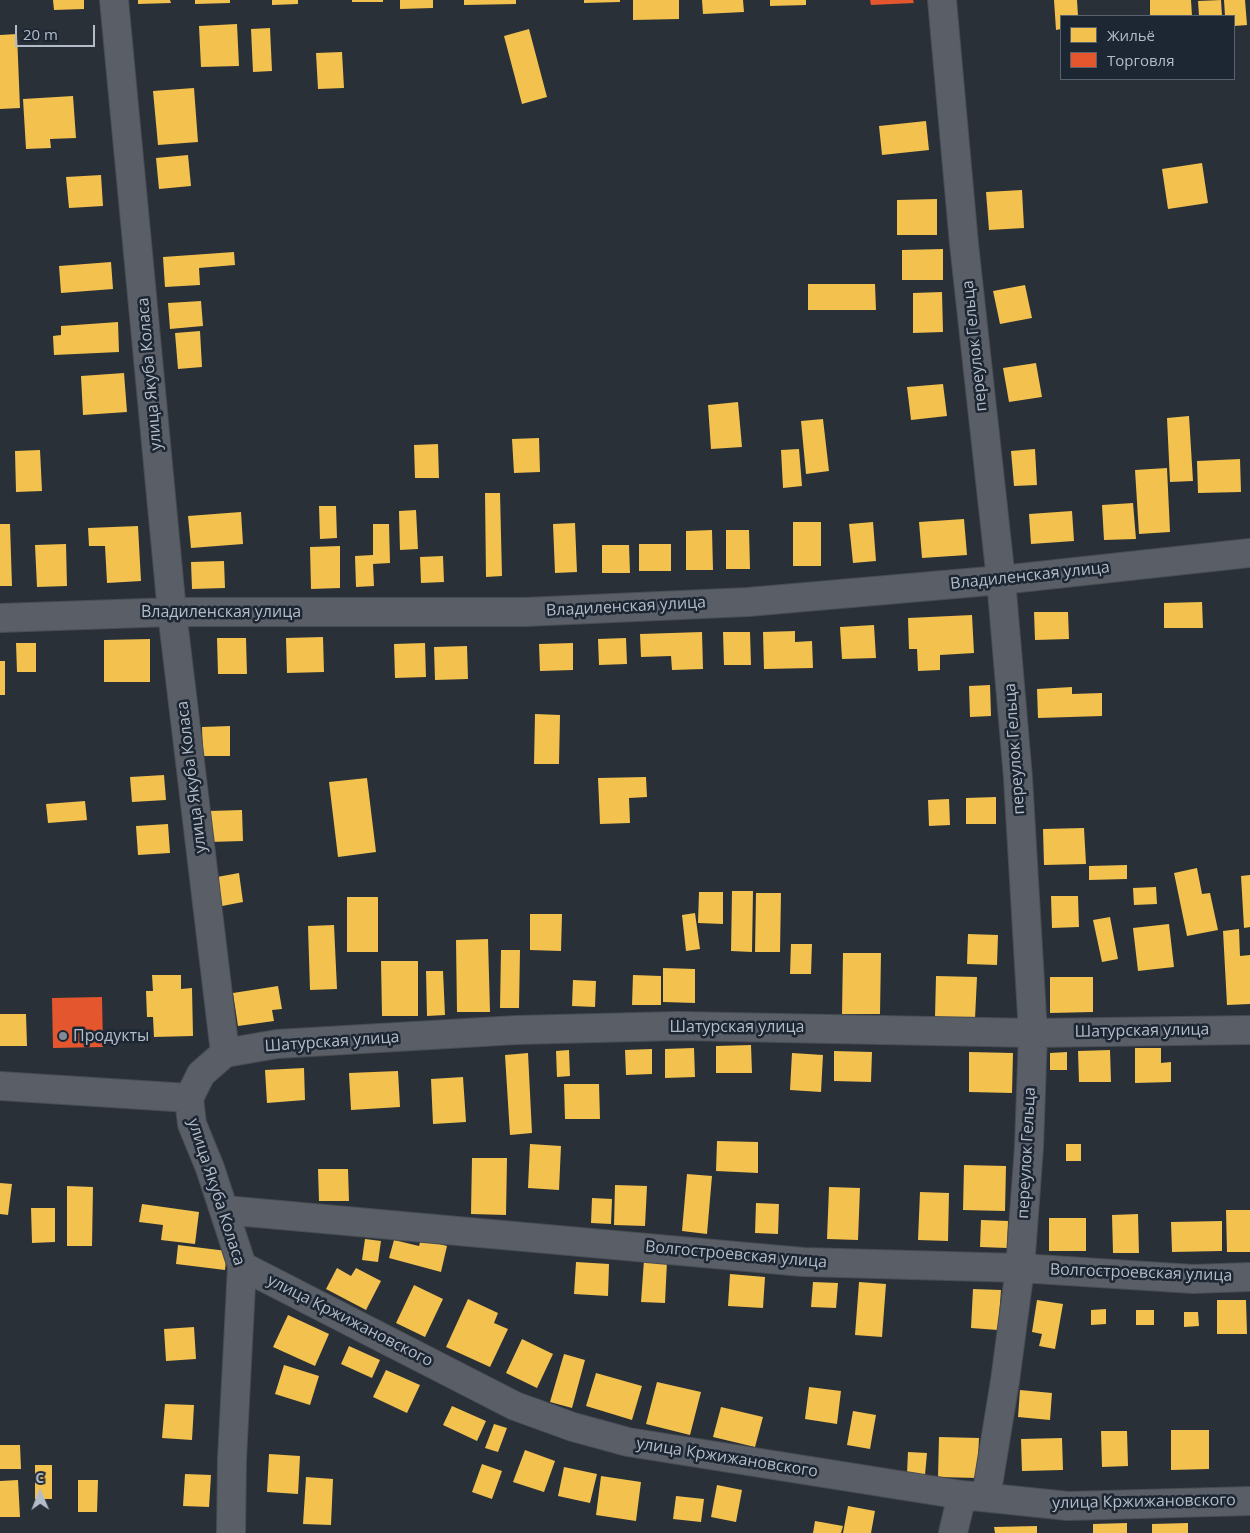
<!DOCTYPE html>
<meta charset="utf-8">
<style>
body{margin:0}
#map{position:relative;width:1250px;height:1533px;overflow:hidden;background:#2a3038;font-family:"Open Sans",sans-serif}
canvas{display:block}
.legend{position:absolute;left:1060px;top:15px;width:175px;height:65px;box-sizing:border-box;background:#1d2633;border:1px solid #59626f;margin:0;padding:6px 9px;list-style:none;font-size:15px;color:#b4bcc9}
.legend li{display:flex;align-items:center;gap:10px;height:25px}
.legend b{width:25px;border:1px solid #59626f}
.north{position:absolute;left:15px;top:1468px;width:50px;height:50px;-webkit-text-stroke:4px #1d2633;paint-order:stroke;rotate:359deg;font-size:14px;font-weight:700;line-height:20px;text-align:center;color:#b4bcc9}
.north::after{content:'';display:block;margin:auto;width:18px;height:22px;background:#b4bcc9;clip-path:polygon(50% 0,100% 100%,50% 72%,0 100%)}
.scale{position:absolute;left:15px;top:25px;width:80px;height:22px;box-sizing:border-box;border:2px solid #b4bcc9;border-top:0;padding-left:6px;font-size:15px;line-height:18px;white-space:nowrap;color:#b4bcc9;-webkit-text-stroke:4px #1d2633;paint-order:stroke}
</style>
<div id="map">
<canvas width="1250" height="1533"></canvas>
<ul class="legend">
<li><b style="height:14px;background:#f2c14e"></b>Жильё</li>
<li><b style="height:14px;background:#e4572e"></b>Торговля</li>
</ul>
<div class="north">С</div>
<div class="scale">20 m</div>
</div>
<script>
const g = document.querySelector('canvas').getContext('2d');
g.lineJoin = 'round';
function paint(path, color) {
  g.fillStyle = color;
  g.fill(path, 'evenodd');
}
function shape(rows) {
  const path = new Path2D();
  for (const r of rows) {
    path.moveTo(r[0], r[1]);
    for (let i = 2; i < r.length; i += 2) path.lineTo(r[i], r[i + 1]);
  }
  return path;
}
function stroke(path, color, width, dash) {
  g.strokeStyle = color;
  g.lineWidth = width;
  g.lineCap = dash ? 'butt' : 'round';
  g.setLineDash(dash || []);
  g.stroke(path);
}
function label(font, color, halo, rows, align = 'center') {
  g.font = font + ' "Open Sans",sans-serif';
  g.lineWidth = 5;
  g.setLineDash([]);
  g.textBaseline = 'middle';
  g.strokeStyle = halo;
  g.fillStyle = color;
  for (const [text, x, y, turn = 0] of rows) {
    g.save();
    g.translate(x, y);
    g.rotate((+turn || 0) * Math.PI / 180);
    g.textAlign = isNaN(turn) ? turn : align;
    if (halo) g.strokeText(text, 0, 0);
    g.fillText(text, 0, 0);
    g.restore();
  }
}
const homes = shape([
 [53,0,84,0,84,9,54,10],
 [138,0,170,0,171,3,138,4],
 [195,0,230,0,230,3,195,4],
 [272,0,298,0,298,4,272,5],
 [352,0,383,0,383,2,352,2],
 [400,0,433,0,433,8,400,9],
 [464,0,516,0,516,4,464,5],
 [584,0,620,0,620,2,584,3],
 [633,0,679,0,679,19,633,20],
 [702,0,743,0,744,12,703,14],
 [770,0,806,0,806,5,770,6],
 [1054,0,1077,0,1078,16,1061,16,1061,29,1056,30],
 [1150,0,1191,0,1192,16,1150,16],
 [1221,0,1222,16,1199,16,1198,1],
 [1224,0,1245,0,1247,25,1234,26,1234,16,1225,16],
 [237,24,239,66,201,67,199,26],
 [270,28,272,71,253,72,251,29],
 [529,29,547,97,522,104,504,36],
 [17,34,20,108,0,109,0,35],
 [342,52,344,88,318,89,316,53],
 [194,88,198,142,158,145,153,91],
 [73,96,76,138,50,139,51,148,26,149,23,99],
 [926,121,929,150,882,155,879,126],
 [188,155,191,186,159,189,156,158],
 [1202,163,1208,203,1168,209,1162,169],
 [101,175,103,206,69,208,66,177],
 [1022,190,1024,228,989,230,986,192],
 [937,199,937,235,897,235,897,200],
 [943,249,943,280,902,280,902,250],
 [234,252,235,265,199,268,200,285,165,287,163,257],
 [111,262,113,289,61,293,59,266],
 [808,284,875,284,876,310,808,310],
 [1025,285,1032,318,1000,324,993,291],
 [942,292,943,332,913,333,913,293],
 [201,301,203,326,170,329,168,303],
 [118,322,119,352,54,355,53,336,61,335,61,326],
 [200,331,202,367,178,369,175,333],
 [1036,363,1042,397,1009,402,1003,368],
 [124,373,127,412,83,415,81,376],
 [943,384,947,416,911,420,907,387],
 [738,402,742,447,711,449,708,405],
 [1189,416,1193,481,1170,482,1167,418],
 [823,419,829,471,806,474,801,421],
 [539,438,540,472,514,473,512,439],
 [438,444,439,478,415,478,414,445],
 [799,449,802,486,783,488,781,450],
 [1035,449,1037,485,1014,486,1011,451],
 [40,450,42,491,16,492,15,451],
 [1240,459,1241,492,1198,493,1197,461],
 [1167,468,1170,532,1139,534,1135,470],
 [485,493,500,493,502,576,486,577],
 [1133,503,1136,539,1104,540,1102,505],
 [319,506,336,506,337,538,320,539],
 [416,510,418,549,400,550,399,511],
 [1072,511,1074,541,1031,544,1029,514],
 [241,512,243,544,191,548,188,516],
 [964,519,967,555,922,558,919,522],
 [793,522,821,522,821,566,793,566],
 [873,522,876,561,853,563,849,524],
 [575,523,577,572,555,573,553,524],
 [0,524,10,524,12,586,0,586],
 [373,524,389,524,390,563,373,564,374,586,356,587,355,556,373,555],
 [138,526,141,581,107,583,105,546,89,546,88,528],
 [712,530,713,570,686,570,686,531],
 [726,530,749,530,750,569,726,569],
 [66,544,67,586,37,587,35,545],
 [639,544,671,544,671,571,639,571],
 [602,545,629,545,630,573,602,573],
 [340,546,340,588,311,589,310,547],
 [443,556,444,582,421,583,420,557],
 [224,561,225,588,192,589,191,562],
 [1202,602,1203,628,1164,628,1164,603],
 [1034,612,1068,612,1069,639,1035,640],
 [972,615,974,653,940,655,940,670,918,671,917,649,909,649,908,618],
 [874,625,876,658,842,659,840,627],
 [795,631,795,642,812,641,813,668,764,669,763,632],
 [702,632,703,669,672,670,671,656,641,657,640,634],
 [723,632,750,632,751,665,724,665],
 [323,637,324,672,287,673,286,638],
 [217,638,246,638,247,674,218,674],
 [626,638,627,664,599,665,598,639],
 [150,639,150,682,104,682,104,640],
 [16,643,36,643,36,672,17,672],
 [425,643,426,677,395,678,394,644],
 [573,643,573,670,540,671,539,644],
 [467,646,468,679,435,680,434,647],
 [0,661,5,661,5,695,0,695],
 [990,685,991,716,970,717,969,686],
 [1072,687,1072,694,1102,693,1102,716,1038,718,1037,689],
 [535,714,560,715,559,764,534,764],
 [230,726,230,756,203,756,202,727],
 [164,775,166,800,132,802,130,777],
 [646,777,647,797,629,798,630,823,600,824,598,778],
 [367,778,376,852,338,857,329,782],
 [996,797,996,824,966,824,966,798],
 [949,799,950,825,929,826,928,800],
 [85,801,87,820,48,823,46,804],
 [242,810,243,841,210,842,209,811],
 [168,824,170,853,138,855,136,826],
 [1084,828,1086,864,1044,865,1043,829],
 [1127,865,1127,879,1089,880,1089,866],
 [1197,868,1202,894,1210,893,1218,930,1187,936,1174,873],
 [239,873,243,902,222,906,217,877],
 [1250,875,1250,927,1244,928,1241,876],
 [1156,887,1157,904,1134,905,1133,888],
 [732,891,753,891,752,952,731,951],
 [699,892,723,892,723,924,698,923],
 [756,893,781,893,780,952,755,952],
 [1051,896,1078,896,1079,927,1052,928],
 [347,897,378,897,378,952,347,952],
 [695,913,700,949,686,951,682,915],
 [530,914,562,914,561,951,530,950],
 [1110,917,1118,959,1102,962,1093,920],
 [1169,924,1174,967,1138,971,1133,928],
 [334,925,337,989,310,990,308,926],
 [1239,929,1240,956,1250,955,1250,1004,1227,1005,1223,931],
 [968,934,998,935,997,965,967,964],
 [488,939,490,1012,457,1012,456,940],
 [791,944,812,944,811,974,790,974],
 [501,950,520,950,519,1008,500,1008],
 [843,953,881,953,880,1014,842,1014],
 [381,961,418,961,418,1016,382,1016],
 [663,968,695,969,695,1003,663,1002],
 [426,971,443,971,445,1015,427,1016],
 [152,975,181,975,181,989,192,988,193,1036,154,1037,153,1017,147,1017,146,991,153,991],
 [633,975,661,976,661,1005,632,1005],
 [936,976,977,977,975,1019,935,1017],
 [1050,977,1093,977,1093,1012,1050,1013],
 [573,980,596,981,595,1007,572,1006],
 [278,986,282,1009,272,1010,274,1021,238,1026,233,993],
 [0,1014,26,1014,27,1046,0,1046],
 [751,1045,752,1073,716,1073,716,1046],
 [694,1048,695,1077,665,1078,665,1049],
 [1135,1048,1161,1048,1161,1063,1171,1062,1171,1082,1135,1083],
 [652,1049,652,1074,626,1075,625,1050],
 [569,1050,570,1076,557,1077,556,1051],
 [1110,1050,1111,1082,1079,1082,1078,1051],
 [834,1051,872,1052,871,1082,834,1081],
 [969,1052,1013,1053,1012,1093,969,1092],
 [1067,1052,1067,1070,1050,1070,1050,1053],
 [528,1053,532,1133,510,1135,505,1055],
 [792,1053,823,1055,821,1092,790,1090],
 [304,1068,305,1100,267,1103,265,1070],
 [398,1071,400,1107,351,1110,349,1073],
 [463,1077,466,1122,433,1124,431,1079],
 [564,1084,599,1084,600,1119,565,1119],
 [717,1141,758,1142,758,1173,716,1171],
 [530,1144,561,1146,559,1190,528,1188],
 [1066,1144,1081,1144,1081,1161,1066,1161],
 [472,1158,507,1158,506,1215,471,1214],
 [964,1165,1006,1166,1005,1211,963,1210],
 [318,1169,348,1169,349,1201,319,1201],
 [687,1174,712,1176,707,1234,682,1231],
 [0,1183,12,1184,8,1215,0,1214],
 [615,1185,647,1186,645,1226,614,1225],
 [67,1186,93,1187,92,1246,67,1246],
 [829,1187,860,1188,858,1240,827,1239],
 [920,1192,949,1193,948,1241,918,1240],
 [592,1198,612,1199,611,1224,591,1223],
 [756,1203,779,1204,778,1234,755,1233],
 [142,1204,199,1212,195,1244,161,1240,163,1225,139,1222],
 [31,1208,55,1208,55,1242,32,1243],
 [1226,1210,1250,1210,1250,1252,1227,1252],
 [1138,1214,1139,1253,1113,1253,1112,1215],
 [1049,1218,1086,1218,1086,1251,1049,1251],
 [981,1220,1008,1221,1007,1248,980,1247],
 [1222,1221,1222,1251,1172,1252,1171,1222],
 [365,1239,381,1241,378,1262,362,1260],
 [421,1239,447,1246,441,1272,389,1258,394,1240,419,1246],
 [178,1245,227,1251,225,1270,176,1264],
 [644,1260,667,1261,665,1303,641,1302],
 [576,1262,609,1264,608,1296,574,1294],
 [337,1268,351,1276,356,1268,381,1281,366,1310,326,1289],
 [730,1274,765,1277,763,1308,728,1306],
 [813,1282,838,1283,836,1308,811,1307],
 [859,1282,886,1284,882,1337,855,1335],
 [414,1285,443,1299,425,1337,396,1323],
 [973,1289,1001,1290,998,1330,971,1328],
 [468,1299,498,1313,494,1323,508,1329,490,1367,446,1347],
 [1037,1300,1063,1304,1055,1349,1039,1346,1042,1334,1032,1332],
 [1217,1300,1246,1300,1247,1334,1217,1334],
 [1106,1309,1106,1324,1091,1325,1091,1310],
 [1136,1310,1154,1310,1154,1325,1136,1325],
 [1184,1312,1198,1312,1199,1326,1184,1327],
 [288,1315,329,1334,315,1366,273,1347],
 [194,1327,196,1359,166,1361,164,1329],
 [522,1339,553,1354,537,1388,506,1373],
 [349,1346,380,1360,372,1378,341,1364],
 [564,1354,585,1360,572,1408,550,1402],
 [284,1365,319,1376,310,1405,275,1394],
 [386,1370,420,1385,407,1413,373,1397],
 [596,1373,642,1386,632,1420,586,1406],
 [657,1382,701,1392,690,1435,646,1424],
 [809,1387,841,1391,837,1424,805,1419],
 [1020,1390,1052,1393,1050,1420,1018,1417],
 [165,1404,194,1405,192,1440,162,1438],
 [452,1406,486,1421,477,1441,443,1425],
 [721,1407,763,1417,755,1447,713,1437],
 [853,1411,876,1415,870,1449,847,1445],
 [494,1424,507,1428,498,1452,485,1448],
 [1171,1430,1209,1430,1209,1469,1171,1470],
 [1101,1431,1127,1431,1128,1466,1102,1467],
 [939,1437,979,1438,977,1478,938,1477],
 [1062,1438,1063,1470,1022,1471,1021,1439],
 [0,1445,20,1445,21,1469,0,1469],
 [525,1450,555,1461,544,1492,513,1482],
 [908,1452,927,1453,925,1475,907,1474],
 [269,1454,300,1456,298,1494,267,1492],
 [482,1464,502,1471,492,1499,472,1492],
 [35,1465,52,1465,52,1499,35,1499],
 [564,1467,597,1474,590,1503,558,1496],
 [185,1474,211,1475,209,1507,183,1506],
 [601,1476,641,1482,636,1521,596,1515],
 [306,1477,333,1479,331,1525,303,1524],
 [18,1480,20,1517,0,1517,0,1481],
 [78,1480,98,1480,97,1512,78,1512],
 [717,1485,742,1490,736,1522,711,1517],
 [676,1496,704,1499,701,1522,673,1519],
 [848,1506,875,1511,871,1533,843,1533],
 [815,1521,843,1526,841,1533,813,1533],
 [1127,1523,1127,1533,1093,1533,1093,1524],
 [1188,1523,1188,1533,1152,1533,1152,1524],
 [1037,1526,1037,1533,995,1533,994,1527]
]);
const shops = shape([
 [870,0,913,0,914,3,871,5],
 [102,997,103,1047,53,1048,52,998]
]);
const street = shape([
 [114,0,172,612,225,1053,201,1074,189,1098,192,1124,210,1168,242,1266,232,1459,231,1533],
 [942,0,964,244,1001,580,1018,778,1033,1033,1029,1147,1020,1268,1005,1381,986,1497],
 [0,618,172,612,525,612,748,602,1001,580,1250,553],
 [225,1053,277,1044,517,1030,679,1026,1033,1033,1250,1030],
 [0,1086,189,1098],
 [224,1210,803,1262,1020,1268,1193,1279,1250,1277],
 [242,1266,515,1406,573,1427,628,1442,962,1495,1068,1506,1250,1501],
 [953,1533,962,1495]
]);
const markers = [
 [63,1036,5,"#848b96"]
];
const streetNames = [
 ["переулок Гельца",975,346,-96],
 ["улица Якуба Коласа",150,374,-95],
 ["Владиленская улица",1030,576,-6],
 ["Владиленская улица",626,607,-3],
 ["Владиленская улица",221,612],
 ["переулок Гельца",1015,749,-94],
 ["улица Якуба Коласа",192,777,-97],
 ["Шатурская улица",737,1027],
 ["Шатурская улица",1142,1031,-1],
 ["Шатурская улица",332,1042,-4],
 ["переулок Гельца",1027,1153,-87],
 ["улица Якуба Коласа",216,1192,72],
 ["Волгостроевская улица",736,1255,5],
 ["Волгостроевская улица",1141,1273,2],
 ["улица Кржижановского",350,1321,27],
 ["улица Кржижановского",727,1458,9],
 ["улица Кржижановского",1144,1502,-1]
];
const poiNames = [
 ["Продукты",73,1036]
];
paint(homes, '#f2c14e');
paint(shops, '#e4572e');
stroke(street, '#484c53', 30);
stroke(street, '#5a5e66', 28);
for (const [x, y, r, color] of markers) {
  const dot = new Path2D();
  dot.arc(x, y, r, 0, 2 * Math.PI);
  g.fillStyle = color;
  g.fill(dot);
  stroke(dot, '#1d2633', 2);
}
label('16px', '#b4bcc9', '#1d2633', streetNames);
label('16px', '#b4bcc9', '#1d2633', poiNames, 'left');
</script>
